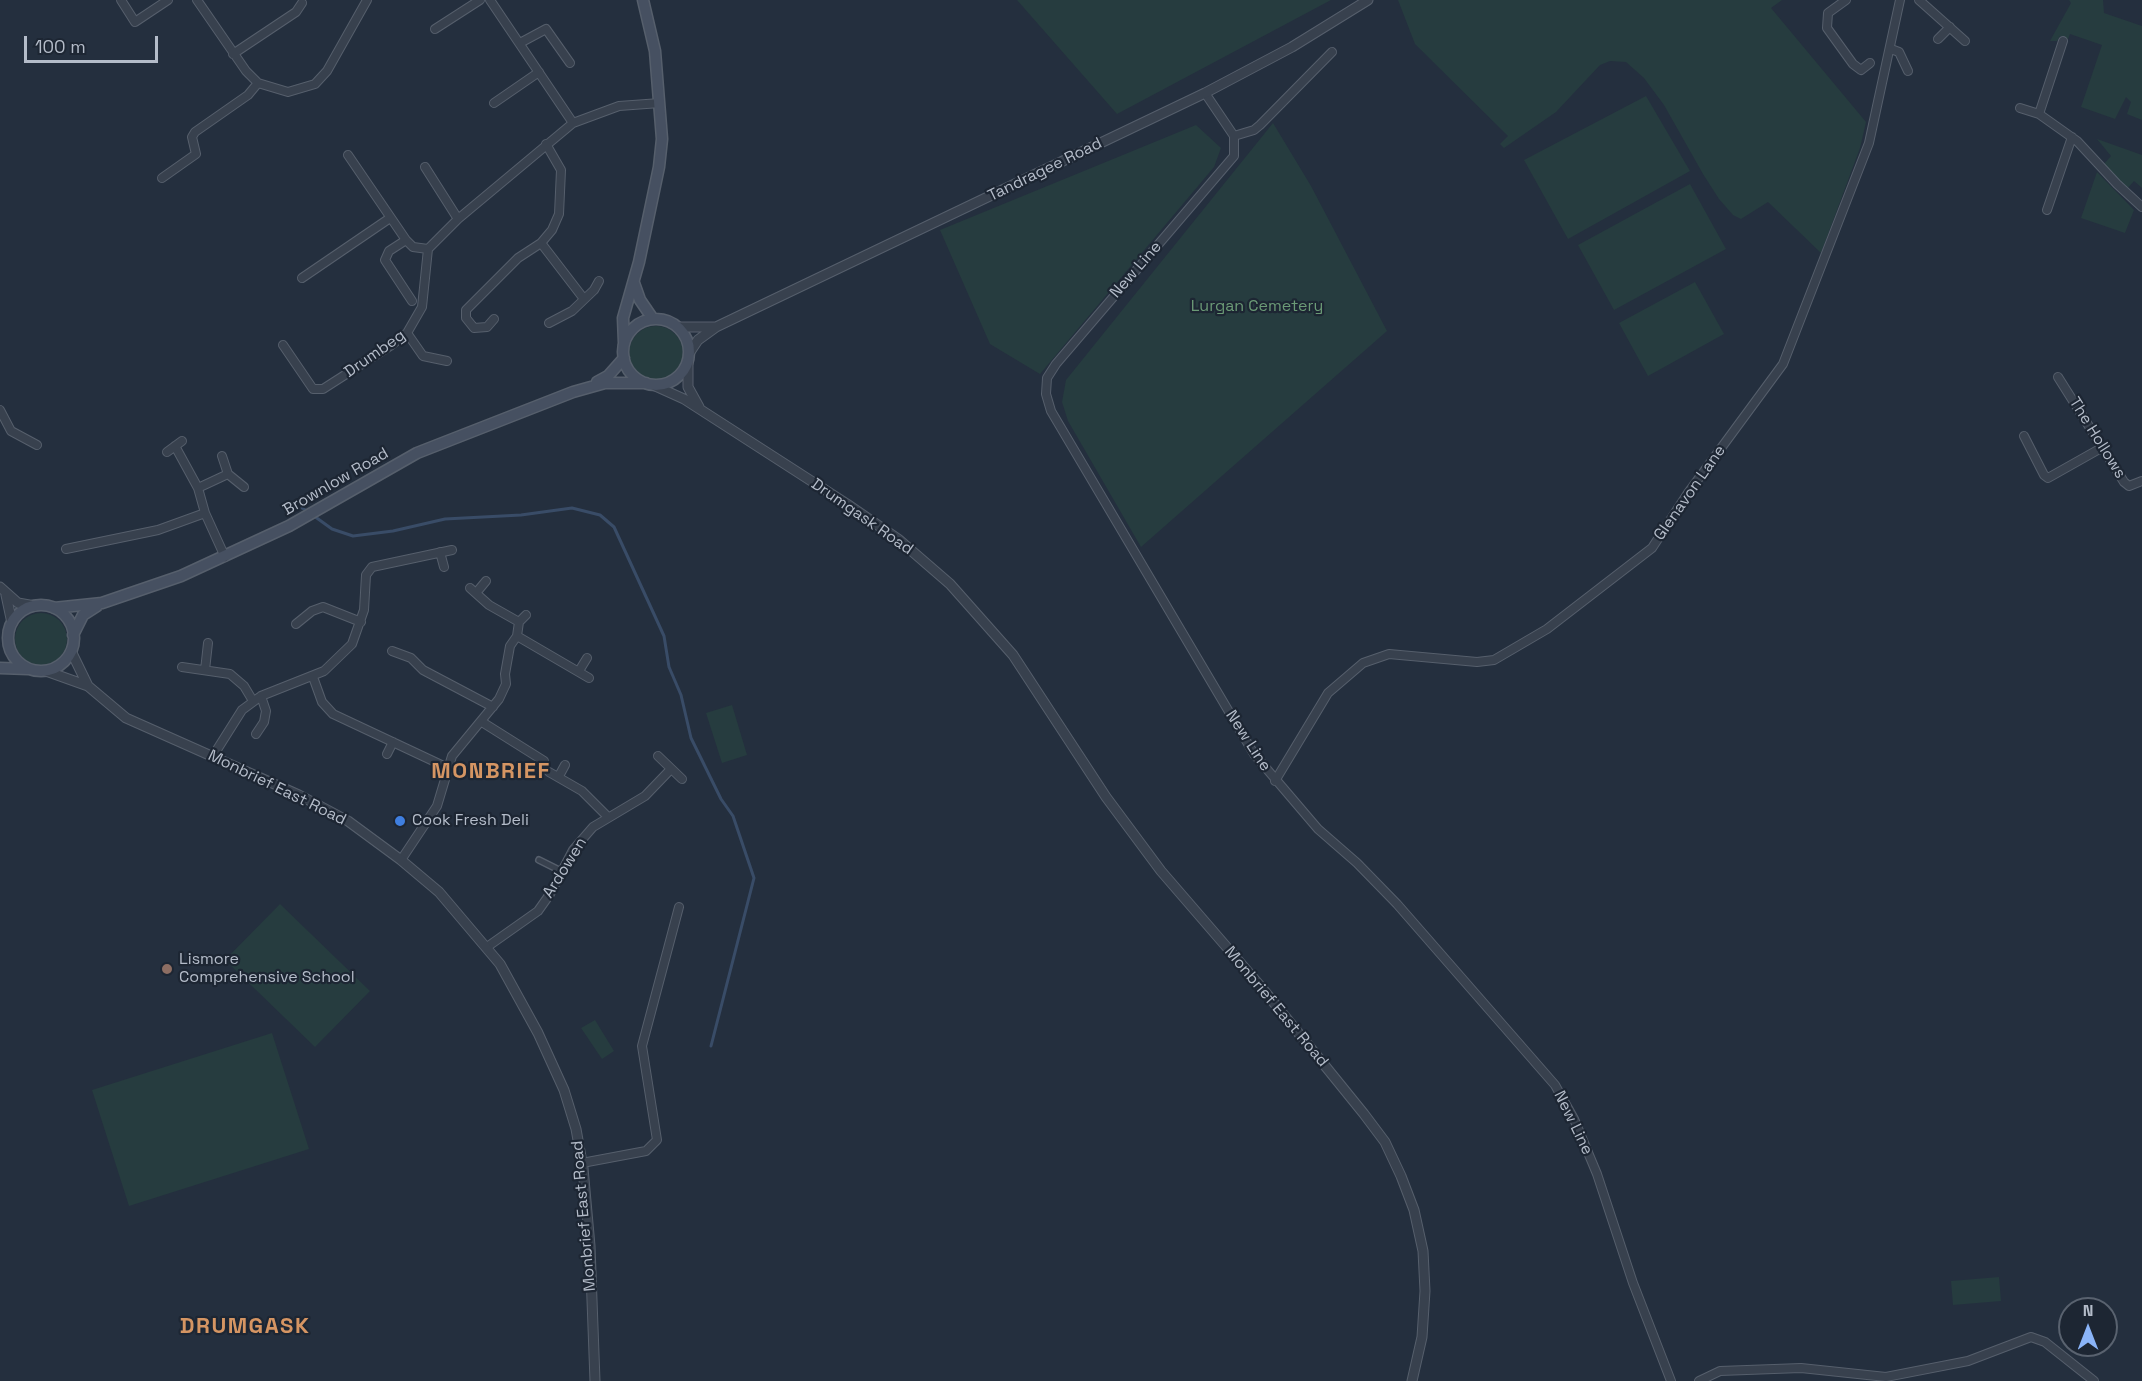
<!DOCTYPE html>
<style>
body{margin:0}
#map{position:relative;width:2142px;height:1381px;overflow:hidden;background:#242f3e;font-family:"Space Grotesk",sans-serif}
canvas{display:block}
.north{position:absolute;left:2058px;top:1297px;width:60px;height:60px;box-sizing:border-box;background:#1d2633;border:2px solid #59626f;border-radius:50%;rotate:0deg;font-size:16px;font-weight:700;line-height:24px;text-align:center;color:#b4bcc9}
.north::after{content:'';display:block;margin:auto;width:21px;height:27px;background:#8ab4f8;clip-path:polygon(50% 0,100% 100%,50% 72%,0 100%)}
.scale{position:absolute;left:24px;top:36px;width:134px;height:27px;box-sizing:border-box;border:3px solid #b4bcc9;border-top:0;padding-left:8px;font-size:18px;line-height:21px;white-space:nowrap;color:#b4bcc9;-webkit-text-stroke:4px #1d2633;paint-order:stroke}
</style>
<div id="map">
<canvas width="2142" height="1381"></canvas>
<div class="north">N</div>
<div class="scale">100 m</div>
</div>
<script>
const g = document.querySelector('canvas').getContext('2d');
g.lineJoin = 'round';
function paint(path, color) {
  g.fillStyle = color;
  g.fill(path, 'evenodd');
}
function shape(rows) {
  const path = new Path2D();
  for (const r of rows) {
    if (r.length === 3) {
      path.moveTo(r[0] + r[2], r[1]);
      path.arc(r[0], r[1], r[2], 0, 2 * Math.PI);
      continue;
    }
    path.moveTo(r[0], r[1]);
    for (let i = 2; i < r.length; i += 2) path.lineTo(r[i], r[i + 1]);
  }
  return path;
}
function stroke(path, color, width, dash) {
  g.strokeStyle = color;
  g.lineWidth = width;
  g.lineCap = dash ? 'butt' : 'round';
  g.setLineDash(dash || []);
  g.stroke(path);
}
function label(font, color, halo, rows, align = 'center') {
  g.font = font + ' "Space Grotesk",sans-serif';
  g.lineWidth = 4.5;
  g.setLineDash([]);
  g.textBaseline = 'middle';
  g.strokeStyle = halo;
  g.fillStyle = color;
  for (const [text, x, y, turn = 0] of rows) {
    g.save();
    g.translate(x, y);
    g.rotate((+turn || 0) * Math.PI / 180);
    g.textAlign = isNaN(turn) ? turn : align;
    if (halo) g.strokeText(text, 0, 0);
    g.fillText(text, 0, 0);
    g.restore();
  }
}
const green = shape([
 [1017,0,1331,0,1117,114],
 [1398,0,1782,0,1771,8,1866,122,1860,148,1821,253,1768,202,1741,219,1733,215,1719,199,1703,174,1664,105,1644,78,1626,62,1610,61,1600,65,1556,112,1504,148,1500,144,1508,136,1415,44],
 [2069,0,2103,0,2104,13,2142,26,2142,120,2127,114,2131,102,2126,97,2115,119,2081,107,2102,45,2070,34,2068,39,2060,36,2057,41,2050,41,2071,3],
 [1646,96,1690,171,1568,239,1524,160],
 [1273,123,1311,186,1387,331,1141,547,1068,421,1062,402,1066,380],
 [1196,125,1221,148,1214,167,1040,374,990,344,940,230],
 [2097,139,2142,155,2142,188,2134,181,2127,189,2114,176,2104,164,2111,156],
 [2097,172,2134,210,2125,233,2081,218],
 [1690,184,1726,249,1614,310,1578,245],
 [1695,282,1724,334,1648,376,1619,323],
 [656,353,27],
 [41,639,26],
 [732,705,747,755,722,763,706,713],
 [280,904,370,991,315,1047,225,960],
 [595,1020,614,1051,602,1059,581,1028],
 [272,1033,309,1149,129,1206,92,1090],
 [1999,1277,2001,1301,1953,1305,1951,1281]
]);
const stream = shape([
 [302,508,309,512],
 [314,516,332,529,353,536,393,531,445,519,521,515,572,508,600,515,614,527,664,636,669,667,681,695,691,738,721,799,733,816,754,878,711,1046]
]);
const pedestrian = shape([
 [539,860,561,871]
]);
const minor = shape([
 [121,0,135,22,168,0],
 [197,0,246,71,258,83,288,92,315,84,327,71,367,0],
 [490,0,573,123],
 [1846,0,1828,13,1827,28,1853,64,1861,70,1870,63],
 [1919,0,1965,41],
 [435,29,480,0],
 [1938,39,1950,27],
 [2063,41,2039,114,2077,141,2117,184,2142,207],
 [520,43,546,29,570,63],
 [1891,49,1899,52,1908,71],
 [233,54,296,12,302,3],
 [1205,93,1234,136,1234,156,1056,364,1047,378,1046,394,1051,411,1254,754,1318,829,1357,863,1397,904,1555,1085,1574,1119,1597,1174,1633,1283,1671,1381],
 [494,103,539,72],
 [2020,108,2039,114],
 [1234,136,1254,130,1260,125,1332,52],
 [348,155,406,240,413,247,428,249],
 [425,167,458,219],
 [162,178,196,154,192,137,195,132,248,95,258,83],
 [2047,210,2072,137],
 [406,240,389,251,385,260,412,301],
 [541,243,584,299],
 [302,278,390,218],
 [494,319,487,327,474,328,466,318,466,310,518,258,541,243,552,230,559,214,561,170,546,144],
 [549,323,572,311,594,290,599,281],
 [407,333,423,356,447,361],
 [283,345,313,389,323,389,390,346,407,333,422,307,428,249,458,219,573,123,619,106,660,103],
 [2058,377,2124,482,2129,486,2142,481],
 [0,410,11,431,37,445],
 [2024,436,2044,475,2048,478,2103,447],
 [175,446,198,488,205,513,225,557],
 [167,452,182,441],
 [222,456,228,474,244,487],
 [198,488,228,474],
 [66,549,158,530,205,513],
 [440,552,444,567],
 [470,588,489,605,519,622],
 [476,593,486,581],
 [296,624,312,611,323,607,361,622],
 [517,636,589,678],
 [392,651,411,658,423,670,493,707],
 [182,667,230,674,244,686,253,701],
 [205,670,208,643],
 [579,671,587,658],
 [313,677,322,702,333,714,448,768],
 [482,722,544,761],
 [256,734,264,722,266,711,261,696],
 [387,754,393,742],
 [213,756,242,710,261,696,324,671,352,644,364,610,366,575,372,567,452,550],
 [658,756,682,779],
 [549,772,582,791,608,817],
 [559,776,565,765],
 [1275,781,1328,693,1363,663,1389,654,1477,662,1494,660,1547,629,1652,548,1688,493,1783,364,1869,143,1900,0],
 [401,860,437,806,452,756,499,699,506,684,505,674,510,646,517,636,519,622,526,615],
 [487,947,538,911,550,894,573,850,593,827,645,796,671,769],
 [582,1163,646,1151,657,1140,642,1046,679,907],
 [1699,1381,1720,1371,1801,1368,1886,1377,1968,1361,2031,1337,2045,1342,2094,1381]
]);
const tertiary = shape([
 [678,327,716,327],
 [690,352,698,340,716,327,1205,93,1292,47,1368,0],
 [688,361,688,387,699,407],
 [653,385,684,399,847,504,898,539,950,584,1013,655,1106,797,1161,871,1262,988,1364,1114,1385,1142,1401,1176,1414,1210,1423,1251,1425,1291,1422,1337,1412,1381],
 [0,587,18,603,35,606],
 [6,595,12,623],
 [71,651,88,686,126,718,299,795,348,821,401,860,439,892,500,964,538,1033,564,1090,576,1129,583,1168,590,1246,595,1381],
 [46,671,88,686]
]);
const secondary = shape([
 [634,283,640,300,653,319],
 [656,352,33],
 [624,343,623,318,639,262,659,167,662,139,655,51,643,0],
 [597,382,608,376,624,358],
 [41,638,33],
 [54,608,102,603,181,576,289,526,417,453,573,392,605,383,646,383],
 [73,635,83,615,97,606],
 [0,668,28,669]
]);
const markers = [
 [400,821,6,"#3f7fe0"],
 [167,969,6,"#8d6e63"]
];
const streetNames = [
 ["Tandragee Road",1045,170,-26],
 ["New Line",1136,270,-49],
 ["Drumbeg",375,354,-35],
 ["The Hollows",2097,438,58],
 ["Brownlow Road",336,482,-30],
 ["Glenavon Lane",1690,493,-55],
 ["Drumgask Road",862,517,35],
 ["New Line",1248,741,57],
 ["Monbrief East Road",277,788,26],
 ["Ardowen",565,868,-58],
 ["Monbrief East Road",1276,1007,50],
 ["New Line",1573,1123,64],
 ["Monbrief East Road",584,1216,-95]
];
const parkNames = [
 ["Lurgan Cemetery",1257,307]
];
const poiNames = [
 ["Cook Fresh Deli",412,821],
 ["Lismore",179,960],
 ["Comprehensive School",179,978]
];
const districtNames = [
 ["MONBRIEF",491,772],
 ["DRUMGASK",245,1327]
];
paint(green, '#263c3f');
stroke(stream, '#394c67', 3);
stroke(pedestrian, '#565f6c', 8);
stroke(minor, '#565f6c', 10);
stroke(tertiary, '#565f6c', 11);
stroke(secondary, '#565f6c', 13);
stroke(pedestrian, '#38414e', 5);
stroke(minor, '#38414e', 8);
stroke(tertiary, '#38414e', 9);
stroke(secondary, '#465061', 10);
for (const [x, y, r, color] of markers) {
  const dot = new Path2D();
  dot.arc(x, y, r, 0, 2 * Math.PI);
  g.fillStyle = color;
  g.fill(dot);
  stroke(dot, '#1d2633', 2);
}
label('16px', '#b4bcc9', '#1d2633', streetNames);
label('16px', '#6b9a76', '#1d2633', parkNames);
label('16px', '#b4bcc9', '#1d2633', poiNames, 'left');
g.letterSpacing = '1.5px';
label('bold 22px', '#d59563', '#1d2633', districtNames);
g.letterSpacing = '0px';
</script>
